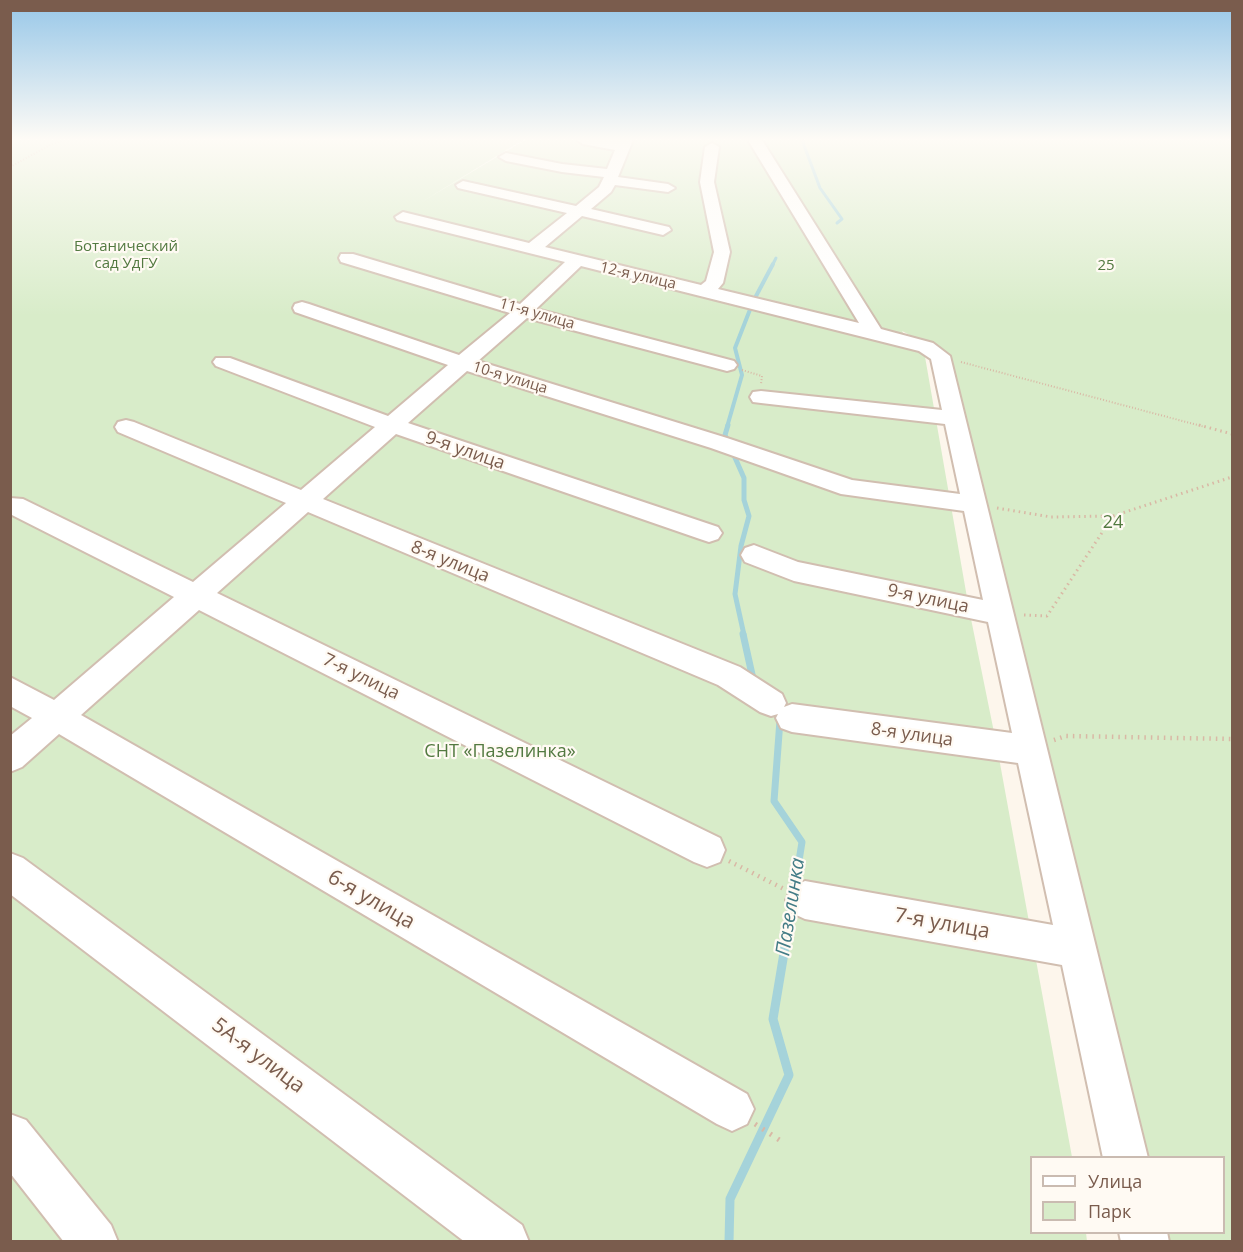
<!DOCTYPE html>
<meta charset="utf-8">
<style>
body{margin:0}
#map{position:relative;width:1243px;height:1252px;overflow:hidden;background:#fdf6ec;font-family:"Open Sans",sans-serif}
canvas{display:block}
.frame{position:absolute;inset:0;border:12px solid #7a5c4d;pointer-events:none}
.legend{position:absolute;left:1030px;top:1156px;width:195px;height:78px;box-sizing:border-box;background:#fffaf3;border:2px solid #cabbb1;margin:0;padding:8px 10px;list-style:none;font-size:18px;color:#7a5c4d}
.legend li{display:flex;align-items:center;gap:12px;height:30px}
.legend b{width:30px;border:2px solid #cabbb1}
</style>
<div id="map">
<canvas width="1243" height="1252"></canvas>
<div class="frame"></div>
<ul class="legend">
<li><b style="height:8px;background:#fff"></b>Улица</li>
<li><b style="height:16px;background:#d8ecc9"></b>Парк</li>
</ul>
</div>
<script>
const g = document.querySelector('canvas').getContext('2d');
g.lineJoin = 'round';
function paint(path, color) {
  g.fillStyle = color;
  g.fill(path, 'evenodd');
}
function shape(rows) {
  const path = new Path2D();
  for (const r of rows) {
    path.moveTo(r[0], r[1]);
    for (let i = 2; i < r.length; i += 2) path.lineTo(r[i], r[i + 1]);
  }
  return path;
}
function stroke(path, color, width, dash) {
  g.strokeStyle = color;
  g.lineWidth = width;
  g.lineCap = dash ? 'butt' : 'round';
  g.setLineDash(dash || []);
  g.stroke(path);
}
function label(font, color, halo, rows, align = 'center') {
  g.font = font + ' "Open Sans",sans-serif';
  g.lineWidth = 4.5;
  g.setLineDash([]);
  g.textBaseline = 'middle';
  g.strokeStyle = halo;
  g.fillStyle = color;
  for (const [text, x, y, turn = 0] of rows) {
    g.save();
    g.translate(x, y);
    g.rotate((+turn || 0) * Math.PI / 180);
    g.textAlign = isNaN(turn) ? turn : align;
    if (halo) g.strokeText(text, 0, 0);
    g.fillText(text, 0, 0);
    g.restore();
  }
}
const green = shape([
 [10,140,523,140,420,203,525,140,1232,140,1232,1241,1160,1241,1158,1233,1224,1232,1224,1158,1140,1157,950,356,902,331,910,345,924,351,969,609,997,747,1072,1157,1032,1158,1032,1232,1086,1233,1087,1241,11,1241],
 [440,229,826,325,572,265]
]);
const streamFar4 = shape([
 [802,140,820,188,842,219,837,223],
 [772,266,776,258]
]);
const streamFar3 = shape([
 [755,298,773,264],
 [727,427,742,375,735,348,751,307]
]);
const streamFar2 = shape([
 [728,425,725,435,744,478,744,500,749,516,741,546,735,594,744,635]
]);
const streamFar1 = shape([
 [743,634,753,679],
 [780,720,774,801,802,842,794,892]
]);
const stream = shape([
 [729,1242,730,1199,789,1075,773,1019,792,905]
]);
const pathFar3 = shape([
 [10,167,52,144,66,140],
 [961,362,1205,427],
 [742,370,762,376,761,384]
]);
const pathFar2 = shape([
 [1199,425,1232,434],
 [997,508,1051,517,1112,516],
 [1024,615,1047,616,1113,516,1232,477]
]);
const pathFar1 = shape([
 [1054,740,1066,736,1232,739],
 [729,861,784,889]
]);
const path = shape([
 [755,1124,784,1143]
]);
const minor = shape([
 [577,140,633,140,618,177,668,184,675,188,668,192,615,185,611,192,591,209,669,227,671,230,663,235,582,216,545,247,701,285,706,281,714,252,700,182,705,147,712,143,719,147,714,182,730,252,723,283,718,289,859,323,748,140,762,140,881,329,933,343,950,356,1148,1158,1103,1158,1062,965,805,919,792,913,786,900,792,887,805,881,1053,925,1018,763,792,732,781,728,776,718,778,714,771,716,760,712,718,685,308,512,217,593,720,838,725,850,720,862,707,867,694,862,199,610,81,715,747,1094,754,1109,747,1124,732,1131,717,1124,59,734,22,767,10,772,10,736,32,718,10,706,10,677,54,700,174,597,10,514,10,498,23,499,193,582,286,503,118,432,115,427,118,422,126,420,134,422,301,490,375,427,216,366,213,362,216,358,230,358,388,416,448,365,295,312,293,308,295,304,302,302,309,304,459,355,510,313,341,262,339,258,341,254,353,254,520,304,565,262,397,220,395,217,403,212,529,243,567,213,458,188,456,185,463,181,576,206,599,187,604,177,562,172,506,161,499,157,506,153,562,164,607,169,615,150,583,144,577,140],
 [581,266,919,351,931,359,942,410,761,391,753,392,750,397,753,402,761,403,945,424,960,494,852,480,727,438,478,361,527,318,727,371,734,369,737,365,734,361,536,309,581,266],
 [467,371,711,448,841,494,964,511,983,600,798,562,754,545,745,548,741,555,745,562,794,581,988,622,1012,733,792,704,784,707,786,703,782,694,740,667,323,499,396,434,700,539,709,542,718,539,722,533,718,527,408,423,467,371],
 [10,853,23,858,522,1225,529,1242,465,1242,10,894,10,853],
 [10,1114,26,1120,111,1225,118,1242,64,1242,10,1173,10,1114],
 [1119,1232,1167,1232,1169,1242,1121,1242,1119,1232]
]);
const farParknames = [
 ["Ботанический",126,247],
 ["сад УдГУ",126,264],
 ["25",1106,266]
];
const farStreetnames = [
 ["12-я улица",638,276,13],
 ["11-я улица",537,314,16],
 ["10-я улица",510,378,17]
];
const streetNames = [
 ["9-я улица",465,451,19],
 ["8-я улица",450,562,22],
 ["9-я улица",928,599,12],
 ["7-я улица",361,677,26],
 ["8-я улица",912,735,8]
];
const parkNames = [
 ["24",1113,523],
 ["СНТ «Пазелинка»",500,752]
];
const waterNames = [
 ["Пазелинка",791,907,-81]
];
const nearStreetnames = [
 ["6-я улица",371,900,30],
 ["7-я улица",942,924,10],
 ["5А-я улица",258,1056,37]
];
paint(green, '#d8ecc9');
stroke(streamFar4, '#a5d3da', 3);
stroke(streamFar3, '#a5d3da', 4);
stroke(streamFar2, '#a5d3da', 5);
stroke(streamFar1, '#a5d3da', 7);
stroke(stream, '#a5d3da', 9);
stroke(minor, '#d1beb0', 4);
stroke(pathFar3, '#d9b8a5', 2, [1, 2]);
stroke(pathFar2, '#d9b8a5', 3, [1.5, 4]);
stroke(pathFar1, '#d9b8a5', 4.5, [1.5, 5]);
stroke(path, '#d9b8a5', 5, [2, 7]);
paint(minor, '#fff');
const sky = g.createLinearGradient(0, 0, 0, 316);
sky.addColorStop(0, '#97c7e8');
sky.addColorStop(0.44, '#fefbf6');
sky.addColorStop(1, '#fefbf600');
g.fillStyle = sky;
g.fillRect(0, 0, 1243, 316);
label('15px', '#537a41', '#fffaf3', farParknames);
label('15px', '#7a5c4d', '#fffaf3', farStreetnames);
label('18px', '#7a5c4d', '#fffaf3', streetNames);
label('18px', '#537a41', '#fffaf3', parkNames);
label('italic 20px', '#437c86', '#fffaf3', waterNames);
label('21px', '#7a5c4d', '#fffaf3', nearStreetnames);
</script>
